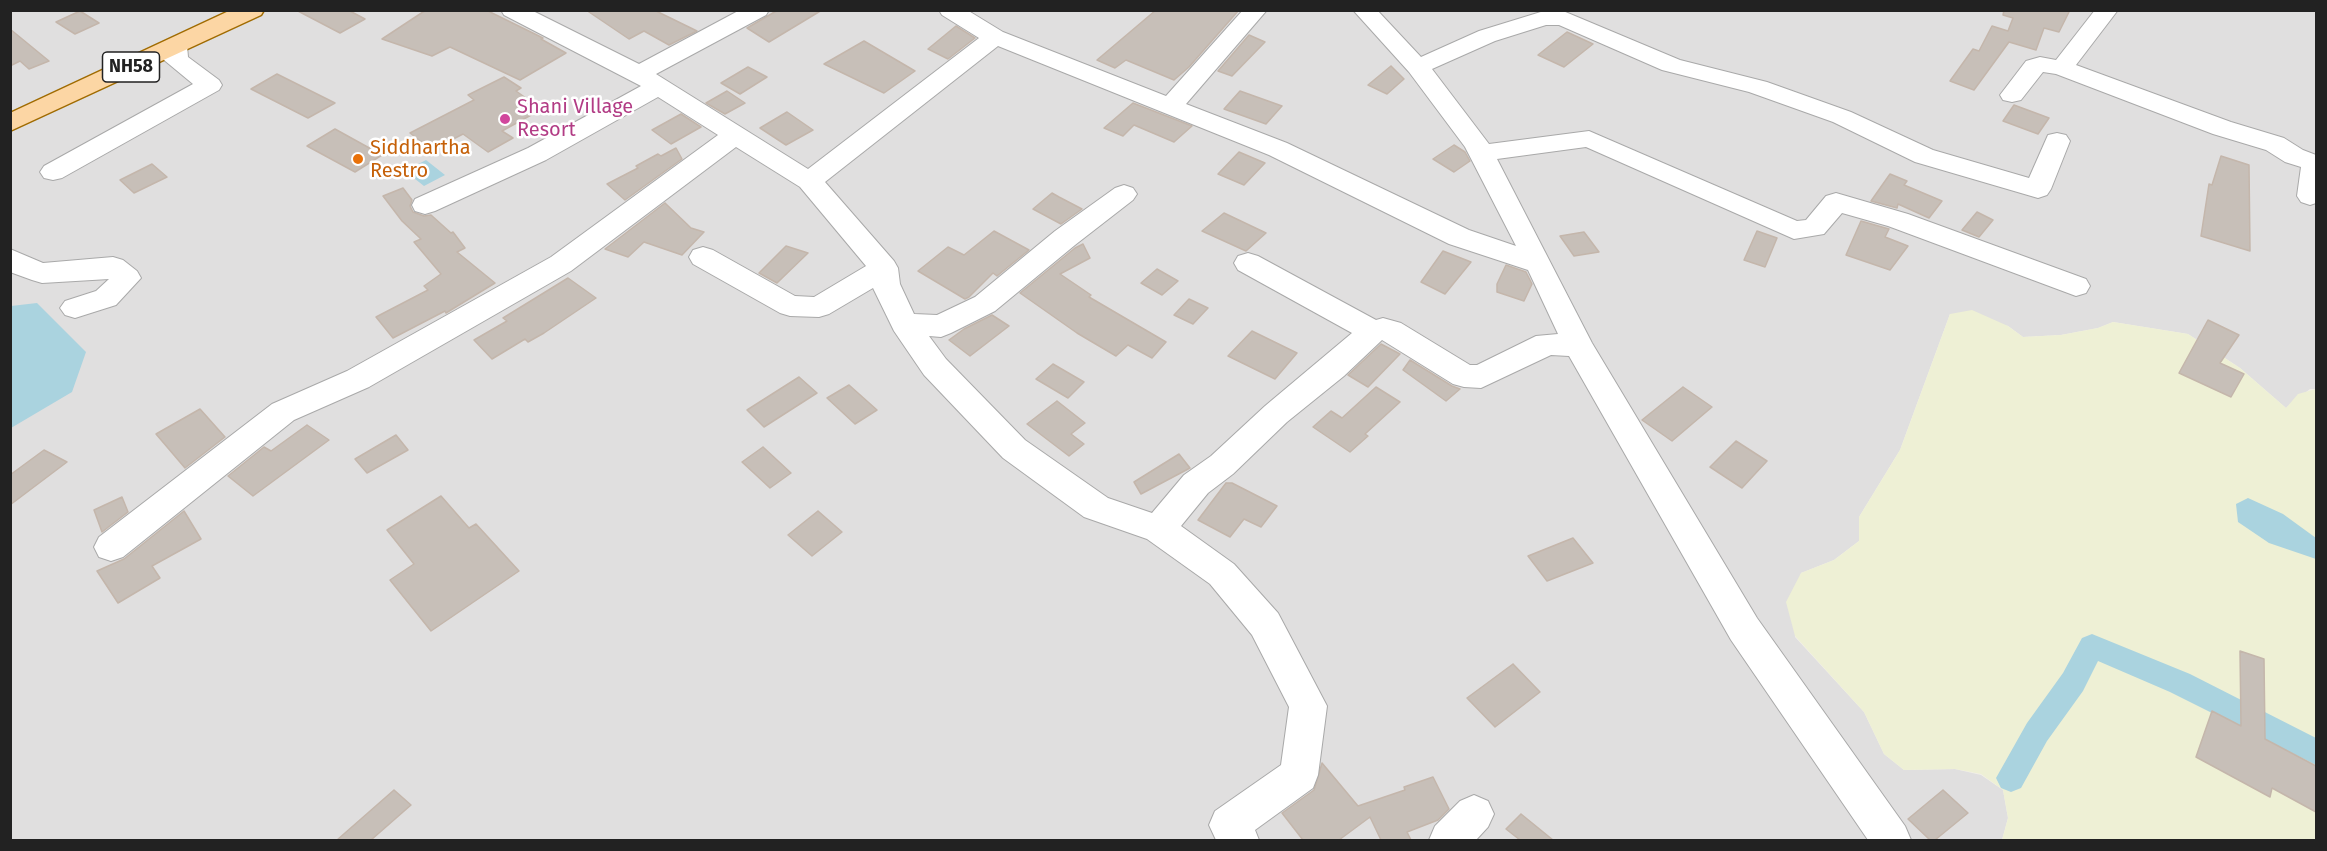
<!DOCTYPE html>
<style>
body{margin:0}
#map{position:relative;width:2327px;height:851px;overflow:hidden;background:#f2efe9;font-family:"Fira Sans",sans-serif}
canvas{display:block}
.frame{position:absolute;inset:0;border:12px solid #222;pointer-events:none}
</style>
<div id="map">
<canvas width="2327" height="851"></canvas>
<div class="frame"></div>
</div>
<script>
const g = document.querySelector('canvas').getContext('2d');
g.lineJoin = 'round';
function paint(path, color) {
  g.fillStyle = color;
  g.fill(path, 'evenodd');
}
function shape(rows) {
  const path = new Path2D();
  for (const r of rows) {
    path.moveTo(r[0], r[1]);
    for (let i = 2; i < r.length; i += 2) path.lineTo(r[i], r[i + 1]);
  }
  return path;
}
function stroke(path, color, width, dash) {
  g.strokeStyle = color;
  g.lineWidth = width;
  g.lineCap = dash ? 'butt' : 'round';
  g.setLineDash(dash || []);
  g.stroke(path);
}
function label(font, color, halo, rows, align = 'center') {
  g.font = font + ' "Fira Sans",sans-serif';
  g.lineWidth = 5;
  g.setLineDash([]);
  g.textBaseline = 'middle';
  g.strokeStyle = halo;
  g.fillStyle = color;
  for (const [text, x, y, turn = 0] of rows) {
    g.save();
    g.translate(x, y);
    g.rotate((+turn || 0) * Math.PI / 180);
    g.textAlign = isNaN(turn) ? turn : align;
    if (halo) g.strokeText(text, 0, 0);
    g.fillText(text, 0, 0);
    g.restore();
  }
}
const residential = shape([
 [10,11,2316,11,2316,389,2310,389,2286,408,2240,368,2188,334,2113,322,2098,328,2061,335,2023,337,2008,326,1950,314,1900,450,1859,517,1859,541,1834,560,1801,573,1795,637,1864,712,1884,754,1904,770,1955,769,1981,775,2003,790,2008,818,2002,840,11,840]
]);
const farmland = shape([
 [1972,310,2008,326,2023,337,2061,335,2098,328,2113,322,2188,334,2240,368,2286,408,2298,394,2316,389,2316,840,2002,840,2008,818,2003,790,1981,774,1955,769,1904,770,1884,754,1864,712,1795,636,1786,602,1801,573,1834,560,1859,541,1859,517,1900,450,1950,314]
]);
const water = shape([
 [426,160,445,175,424,186,405,171],
 [37,303,86,352,72,392,11,428,11,306],
 [2248,498,2283,514,2316,538,2316,559,2269,543,2238,522,2236,504]
]);
const canal = shape([
 [2092,634,2190,674,2316,738,2316,765,2170,692,2098,661,2083,691,2047,741,2021,788,2011,792,2001,788,1996,778,2027,723,2063,673,2082,638,2092,634]
]);
const building = shape([
 [296,10,348,10,365,19,340,33,296,10],
 [426,10,486,10,543,38,541,39,566,53,520,80,450,47,432,56,382,39,426,10],
 [586,10,654,10,697,31,669,45,644,31,629,39,586,10],
 [778,10,822,10,769,42,747,28,778,10],
 [1156,10,1239,10,1189,67,1174,80,1126,60,1115,68,1097,60,1156,10],
 [2004,10,2070,10,2059,32,2044,28,2036,50,2009,42,1974,90,1950,81,1973,49,1979,51,1992,26,2008,31,2013,18,2003,15,2004,10],
 [80,11,99,23,75,34,56,22,80,11],
 [956,26,975,38,948,59,928,49,956,26],
 [10,29,49,61,29,69,20,61,10,66,10,29],
 [1567,32,1593,44,1564,67,1538,55,1567,32],
 [1249,35,1265,42,1232,76,1218,71,1249,35],
 [864,41,915,71,884,93,824,64,864,41],
 [1391,66,1404,79,1387,94,1368,85,1391,66],
 [748,67,767,77,740,94,721,83,748,67],
 [277,74,335,103,308,118,251,89,277,74],
 [504,77,521,88,516,91,533,103,524,108,533,114,502,131,513,138,488,152,463,134,432,150,410,133,474,100,468,95,504,77],
 [727,91,745,103,725,114,706,103,727,91],
 [1240,91,1282,106,1266,124,1224,109,1240,91],
 [1133,103,1192,126,1174,142,1134,125,1123,136,1104,128,1133,103],
 [2014,105,2049,118,2038,134,2003,121,2014,105],
 [787,112,813,130,786,145,760,128,787,112],
 [681,114,701,127,671,144,652,130,681,114],
 [335,129,382,155,355,172,307,146,335,129],
 [1454,145,1465,152,1470,161,1454,172,1433,159,1454,145],
 [676,148,682,159,625,200,607,184,638,168,636,166,658,154,661,156,676,148],
 [1239,152,1265,163,1244,185,1218,174,1239,152],
 [2221,156,2249,165,2250,251,2201,236,2209,184,2212,185,2221,156],
 [152,164,167,177,134,193,120,180,152,164],
 [1890,174,1907,181,1904,185,1942,201,1929,218,1898,204,1897,208,1871,201,1890,174],
 [403,188,412,200,410,206,413,212,424,216,431,215,451,233,453,232,465,248,457,252,495,283,446,313,445,311,393,338,376,317,428,290,424,286,441,274,414,242,421,239,402,221,383,196,403,188],
 [1052,193,1059,197,1082,209,1061,224,1033,209,1052,193],
 [665,203,691,228,704,232,682,255,644,242,628,257,605,249,665,203],
 [1977,212,1993,220,1979,237,1962,230,1977,212],
 [1224,213,1266,233,1246,251,1202,231,1224,213],
 [1861,221,1889,229,1885,237,1908,246,1890,270,1846,255,1861,221],
 [994,231,1029,250,997,276,993,273,969,297,965,299,918,271,948,247,964,255,994,231],
 [1757,231,1777,238,1765,267,1744,260,1757,231],
 [1584,232,1599,252,1574,256,1560,236,1584,232],
 [1083,244,1090,258,1060,274,1091,295,1089,297,1166,342,1152,358,1128,345,1116,356,1077,333,1020,293,1075,248,1083,244],
 [786,246,808,253,777,283,759,273,786,246],
 [1443,251,1471,262,1445,294,1421,282,1443,251],
 [1506,265,1526,272,1532,284,1524,301,1497,292,1497,284,1506,265],
 [1157,269,1178,281,1162,295,1141,283,1157,269],
 [568,278,596,298,544,333,528,342,525,339,492,359,474,340,507,321,503,318,568,278],
 [1189,299,1208,308,1193,324,1174,315,1189,299],
 [992,315,1009,326,970,356,949,340,964,329,992,315],
 [2208,320,2239,335,2220,363,2244,374,2231,397,2179,373,2208,320],
 [1252,331,1297,353,1275,379,1228,356,1252,331],
 [1381,344,1400,354,1368,387,1348,375,1381,344],
 [1410,360,1452,386,1460,389,1446,401,1403,370,1410,360],
 [1053,364,1084,382,1068,398,1036,379,1053,364],
 [799,377,817,393,764,427,747,410,799,377],
 [849,385,877,410,855,424,827,398,849,385],
 [1376,387,1400,402,1365,434,1368,436,1350,452,1313,427,1331,411,1342,418,1376,387],
 [1683,387,1712,407,1672,441,1642,420,1683,387],
 [1057,401,1085,423,1071,434,1084,444,1069,456,1027,424,1057,401],
 [200,409,225,437,185,468,156,434,200,409],
 [307,425,329,440,253,496,228,476,264,447,271,451,307,425],
 [396,435,408,450,367,473,355,459,396,435],
 [1736,441,1767,461,1742,488,1710,467,1736,441],
 [763,447,791,473,770,488,742,462,763,447],
 [44,450,67,462,10,505,10,475,44,450],
 [1179,454,1190,468,1141,494,1134,482,1179,454],
 [1226,483,1232,483,1277,506,1261,527,1244,519,1230,537,1198,520,1226,483],
 [441,496,469,528,476,524,519,571,431,631,390,580,414,564,387,530,441,496],
 [122,497,128,512,102,532,94,510,122,497],
 [184,511,201,539,152,566,160,578,118,603,97,571,124,559,184,511],
 [818,511,842,532,812,556,788,535,818,511],
 [1573,538,1593,563,1547,581,1528,556,1573,538],
 [2240,651,2264,659,2265,739,2316,766,2316,812,2272,788,2270,797,2196,757,2212,711,2241,726,2240,651],
 [1513,664,1540,692,1495,727,1467,698,1513,664],
 [1322,763,1358,806,1405,790,1404,787,1433,777,1449,809,1438,820,1407,832,1411,840,1381,840,1370,817,1339,840,1303,840,1282,813,1314,790,1322,763],
 [394,790,411,805,371,840,337,840,394,790],
 [1943,790,1968,813,1935,840,1930,840,1908,819,1943,790],
 [1521,814,1553,840,1520,840,1506,829,1521,814]
]);
const minor = shape([
 [501,10,531,10,639,64,740,10,769,10,766,15,656,74,808,169,979,38,942,15,939,10,967,10,1003,32,1166,96,1243,10,1267,10,1186,104,1287,143,1469,230,1516,246,1465,147,1409,72,1353,10,1377,10,1421,57,1479,31,1544,11,1563,11,1680,60,1767,82,1851,112,1933,150,2029,178,2048,135,2057,133,2066,135,2070,141,2051,189,2047,195,2038,198,1915,162,1833,122,1749,92,1662,70,1559,25,1546,25,1495,41,1432,69,1489,144,1589,131,1797,221,1806,220,1826,196,1836,193,1908,214,2086,279,2090,286,2086,293,2076,296,1888,226,1842,213,1824,234,1794,239,1586,147,1497,159,1592,343,1757,618,1905,826,1911,840,1868,840,1731,640,1569,356,1551,355,1481,388,1464,387,1453,384,1382,340,1344,376,1287,422,1233,474,1208,493,1181,526,1234,564,1278,613,1327,706,1318,775,1313,788,1255,830,1259,840,1216,840,1209,825,1215,811,1281,765,1289,707,1252,635,1210,584,1147,539,1084,517,1003,458,924,375,894,331,873,288,829,314,819,317,790,316,780,313,693,264,689,257,693,250,703,247,713,250,795,296,814,297,866,266,800,187,736,147,571,271,369,387,294,420,123,557,111,561,99,557,94,547,99,537,272,404,347,371,551,257,718,135,658,97,546,160,435,211,425,214,415,211,412,205,415,199,528,148,641,86,504,15,501,10],
 [998,46,1269,155,1449,244,1528,270,1558,334,1536,336,1477,365,1470,365,1401,323,1383,318,1376,320,1258,256,1248,253,1238,256,1234,263,1238,270,1352,333,1265,406,1211,456,1184,475,1152,513,1108,498,1025,440,946,359,929,336,941,337,951,333,995,311,1075,245,1133,200,1137,194,1133,188,1124,185,1115,188,1055,231,975,297,937,315,914,314,900,284,898,268,894,261,825,182,998,46],
 [2095,10,2118,10,2076,65,2231,122,2284,138,2303,150,2316,155,2316,203,2310,205,2301,202,2297,196,2301,167,2285,162,2266,150,2213,134,2056,74,2043,72,2021,100,2012,102,2003,100,2000,95,2026,61,2040,57,2056,60,2095,10],
 [175,39,183,41,187,46,188,57,219,80,222,85,219,90,62,178,53,180,44,178,40,172,44,166,193,84,164,60,163,46,167,41,175,39],
 [10,249,43,263,113,257,123,260,137,271,141,278,116,305,75,318,65,315,60,308,65,301,96,291,109,279,42,283,32,280,10,272,10,249],
 [1474,795,1488,801,1494,814,1488,827,1476,840,1429,840,1435,826,1460,801,1474,795]
]);
const major = shape([
 [231,10,264,10,261,15,10,131,10,113,231,10]
]);
const markers = [
 [505,119,6,"#d1479c"],
 [358,159,6,"#e8710a"]
];
const shields = [
 [131,67,57]
];
const shieldNames = [
 ["NH58",131,67]
];
const hotelNames = [
 ["Shani Village",517,107],
 ["Resort",517,130]
];
const foodNames = [
 ["Siddhartha",370,148],
 ["Restro",370,171]
];
paint(residential, '#e0dfdf');
paint(farmland, '#eef0d5');
paint(water, '#aad3df');
paint(canal, '#aad3df');
paint(building, '#c7bfb8');
stroke(building, '#c4b6ab', 1.5);
stroke(minor, '#a9a9a9', 2);
stroke(major, '#a06b00', 3);
paint(minor, '#fff');
paint(major, '#fcd6a4');
for (const [x, y, r, color] of markers) {
  const dot = new Path2D();
  dot.arc(x, y, r, 0, 2 * Math.PI);
  g.fillStyle = color;
  g.fill(dot);
  stroke(dot, '#fff', 2);
}
for (const [x, y, w] of shields) {
  const box = new Path2D();
  box.roundRect(x - w / 2, y - 15, w, 30, 4.5);
  g.fillStyle = '#fff';
  g.fill(box);
  stroke(box, '#222', 1.5);
}
label('bold 18px', '#222', null, shieldNames);
label('20px', '#b23c85', '#fff', hotelNames, 'left');
label('20px', '#c56008', '#fff', foodNames, 'left');
</script>
